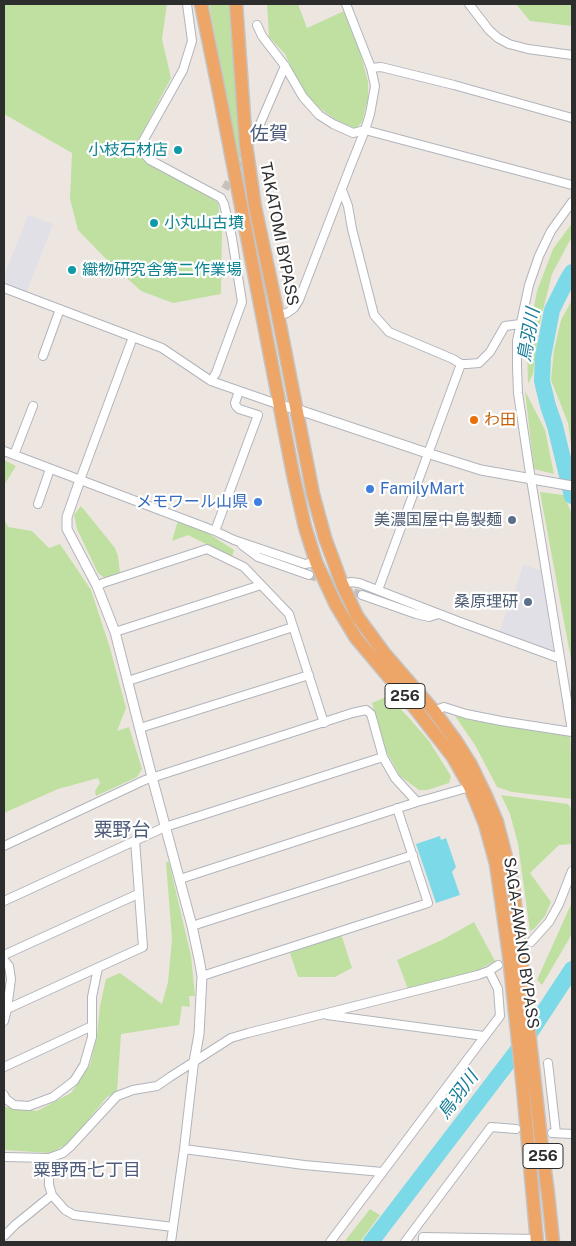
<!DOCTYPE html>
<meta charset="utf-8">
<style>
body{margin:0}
#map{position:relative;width:576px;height:1246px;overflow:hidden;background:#ede6e0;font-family:"Public Sans",sans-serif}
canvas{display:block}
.frame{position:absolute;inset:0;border:5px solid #2d2d2d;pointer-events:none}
</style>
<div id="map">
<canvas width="576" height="1246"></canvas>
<div class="frame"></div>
</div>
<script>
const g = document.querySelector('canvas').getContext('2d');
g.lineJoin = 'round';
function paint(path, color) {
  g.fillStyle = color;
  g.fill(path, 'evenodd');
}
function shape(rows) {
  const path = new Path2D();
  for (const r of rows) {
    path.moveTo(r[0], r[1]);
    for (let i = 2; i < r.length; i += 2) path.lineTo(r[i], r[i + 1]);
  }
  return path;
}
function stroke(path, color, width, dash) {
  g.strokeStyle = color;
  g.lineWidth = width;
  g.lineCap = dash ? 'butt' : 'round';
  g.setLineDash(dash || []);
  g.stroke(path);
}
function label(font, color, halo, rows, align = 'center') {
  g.font = font + ' "Public Sans","Noto Sans JP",sans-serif';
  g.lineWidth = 4.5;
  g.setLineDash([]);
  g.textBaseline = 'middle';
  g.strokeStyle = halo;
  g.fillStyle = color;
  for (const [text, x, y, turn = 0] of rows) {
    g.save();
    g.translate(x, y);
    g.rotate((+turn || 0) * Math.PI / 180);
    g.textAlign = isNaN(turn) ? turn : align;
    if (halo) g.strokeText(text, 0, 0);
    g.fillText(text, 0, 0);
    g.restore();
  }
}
const industrial = shape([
 [28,215,53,224,26,294,4,285,4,276],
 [524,564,541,571,554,653,499,633]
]);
const green = shape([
 [4,4,167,4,162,39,171,78,132,152,204,193,218,203,222,232,221,294,173,303,141,291,108,261,78,230,70,199,72,153,4,114],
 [209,4,230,4,243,158,238,159],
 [267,4,298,4,307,28,344,11,359,47,368,82,368,99,362,122,356,129,336,120,314,104,292,76,289,63,285,54,269,37],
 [516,4,572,4,572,26,530,21],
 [572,223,572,238,569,242,552,274,540,322,533,374,528,384,527,344,537,291,553,249],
 [572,300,572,453,568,423,551,380,554,350,561,320],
 [525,391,545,430,554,474,534,469],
 [4,460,16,466,4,485],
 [540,492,564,495,571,512,572,523,572,665],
 [81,506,115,548,118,556,120,574,106,579,98,573,77,529,74,515],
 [4,519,8,527,32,531,49,548,60,544,91,590,110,648,126,708,117,731,129,727,142,769,137,777,96,796,95,791,100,783,98,778,58,789,4,813],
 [178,520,206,532,234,550,232,557,188,535,172,541],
 [388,696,410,719,429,741,451,776,449,783,427,790,419,790,400,776,385,749,372,703],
 [455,716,570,735,572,772,572,799,512,792,497,787,475,745],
 [501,795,568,804,572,810,572,844,559,845,530,873,551,902,545,916,534,929,530,931,518,844,510,814],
 [166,862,169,862,191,956,195,996,189,996,190,1007,182,1006,179,1025,121,1034,117,1092,107,1097,69,1143,51,1153,4,1150,4,1105,6,1107,37,1111,71,1093,90,1065,97,1035,100,1006,106,979,120,973,162,1004,168,982,172,939],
 [572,902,572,934,542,985,537,980],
 [474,922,495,961,475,972,408,989,397,960,442,940],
 [341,934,352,968,335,977,298,977,290,953],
 [370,1209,380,1215,360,1242,344,1242]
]);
const water = shape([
 [440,836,441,840,446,838,456,867,452,872,460,895,436,903,416,844]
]);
const river = shape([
 [572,272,567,280,552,310,543,357,542,381,548,406,555,426,572,496],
 [371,1242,526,1039,572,969]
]);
const minorTunnel = shape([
 [225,189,257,131],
 [309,575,362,595]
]);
const minor = shape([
 [187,4,192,41,183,70,142,143,143,152,150,160,221,198,224,204,232,238,242,302,216,373,211,381],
 [469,4,489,30,498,38,509,44,528,49,572,55],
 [257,25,262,36,285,66,303,97,319,115,333,124,353,133,365,130,572,185],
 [371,68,381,67,454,85,572,118],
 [257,131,285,66],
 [342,190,348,206,352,229,374,315,389,332,453,359,461,364,467,364,479,363,490,352,505,326,520,324],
 [572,202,551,231,539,256,529,285,517,341,517,367,518,393,529,467,572,731],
 [4,288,162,348,211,381,280,405],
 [278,315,287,313,294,308,299,300,351,165,365,130,370,114,375,86,371,68,346,4],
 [43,356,60,309],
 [4,451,215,531,234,540,305,564,316,562],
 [14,455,33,406],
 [80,480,133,337],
 [38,504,50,469],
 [215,531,258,415,239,409,236,406,235,403,239,391],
 [242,545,258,557,309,575],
 [342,584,351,582,359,583,460,622,556,657,560,657],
 [97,586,103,583,207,549,244,567,289,614,324,723],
 [378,590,461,364],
 [362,595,416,614,429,617,438,614],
 [115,632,261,585],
 [128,681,293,627],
 [434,711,444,707,466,714,501,721,572,732],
 [140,728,309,675],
 [4,846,145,780,352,713,366,710,371,714,383,757,395,778,417,802,470,787],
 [180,879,417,802],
 [4,901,165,827,383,757],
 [192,926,413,855],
 [531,942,549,922,559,904,572,871],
 [4,955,138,894],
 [4,960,9,966,11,979,7,1009,4,1021],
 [202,976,428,903,397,808],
 [7,1009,143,947,135,840],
 [327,1015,484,1036],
 [548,1063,556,1133],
 [4,1067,92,1026],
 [4,1095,6,1099,14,1105,29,1106,53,1097,74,1081,84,1065,92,1037,92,997,98,968],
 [552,1133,572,1134],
 [184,1149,304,1165,382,1172],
 [4,1157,49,1158,63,1153,70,1147,117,1096,133,1090,157,1086,170,1077,231,1038,248,1033,478,975,489,971,498,965],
 [49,1158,49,1185,52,1195,65,1210,74,1215,173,1227],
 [4,1236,15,1225,52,1195],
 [171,1242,184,1149,194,1062],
 [330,1242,500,1016,498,989,489,971],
 [405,1242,491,1127,516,1129],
 [423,1242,423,1237,536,1239]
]);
const tertiary = shape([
 [280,405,296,409,427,453,481,470,572,486],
 [80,480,67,517,67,529,97,586,115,632,152,777,192,926,199,959,202,976,199,1034,194,1062]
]);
const trunk = shape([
 [201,4,220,97,293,474,305,527,316,562,336,605,356,638,414,707,453,757,470,787,485,824,496,864,509,955,523,1088,537,1242],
 [236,4,246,145,255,207,278,315,313,494,325,538,342,584,357,616,384,653,434,711,456,741,471,765,486,796,497,822,506,857,513,886,541,1140,548,1194,553,1242]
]);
const markers = [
 [178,150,5,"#0f9aa8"],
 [154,223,5,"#0f9aa8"],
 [72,270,5,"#0f9aa8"],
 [474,420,5,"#e8710a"],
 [370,489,5,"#3f7fe0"],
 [258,502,5,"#3f7fe0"],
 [512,520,5,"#5c6f8a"],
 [528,602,5,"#5c6f8a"]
];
const shields = [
 [405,696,40],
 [543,1156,40]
];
const shieldNames = [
 ["256",405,696],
 ["256",543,1156]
];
const cultureNames = [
 ["小枝石材店",168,150,"right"],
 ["小丸山古墳",164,223],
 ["織物研究舎第二作業場",82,270]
];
const streetNames = [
 ["TAKATOMI BYPASS",279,234,79],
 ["SAGA-AWANO BYPASS",521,943,82]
];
const foodNames = [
 ["わ田",484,420]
];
const shopNames = [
 ["FamilyMart",380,489],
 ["メモワール山県",248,502,"right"]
];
const serviceNames = [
 ["美濃国屋中島製麺",502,520],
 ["桑原理研",518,602]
];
const waterNames = [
 ["鳥羽川",529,335,-80],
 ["鳥羽川",458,1095,-53]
];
const neighbourhoodNames = [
 ["粟野西七丁目",87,1170]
];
const quarterNames = [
 ["佐賀",269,134],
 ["粟野台",122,830]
];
paint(industrial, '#e1e0e7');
paint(green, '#bfe0a1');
paint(water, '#7bd9e8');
stroke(river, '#7bd9e8', 16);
stroke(minorTunnel, '#c7c1bc', 8, [8, 4]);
stroke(minor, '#b1b4bc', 10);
stroke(tertiary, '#b1b4bc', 11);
stroke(trunk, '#c4c4c4', 15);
stroke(minor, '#fff', 8);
stroke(tertiary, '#fff', 9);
stroke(trunk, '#eea568', 12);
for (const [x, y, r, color] of markers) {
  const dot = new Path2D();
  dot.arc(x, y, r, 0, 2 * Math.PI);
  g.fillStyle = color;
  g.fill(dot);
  stroke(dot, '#fff', 2);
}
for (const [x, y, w] of shields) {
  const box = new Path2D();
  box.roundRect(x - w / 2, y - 12.5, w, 25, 4);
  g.fillStyle = '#fff';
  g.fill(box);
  stroke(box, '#2d2d2d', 1);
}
label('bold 15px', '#2d2d2d', null, shieldNames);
label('16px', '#0d838f', '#fff', cultureNames, 'left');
label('16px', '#2d2d2d', '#fff', streetNames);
label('16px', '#c56008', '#fff', foodNames, 'left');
label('16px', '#366cbe', '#fff', shopNames, 'left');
label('16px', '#4e5e75', '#fff', serviceNames, 'right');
label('italic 18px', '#177c97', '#fff', waterNames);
label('18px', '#4f5d7b', '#fff', neighbourhoodNames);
label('19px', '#4f5d7b', '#fff', quarterNames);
</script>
